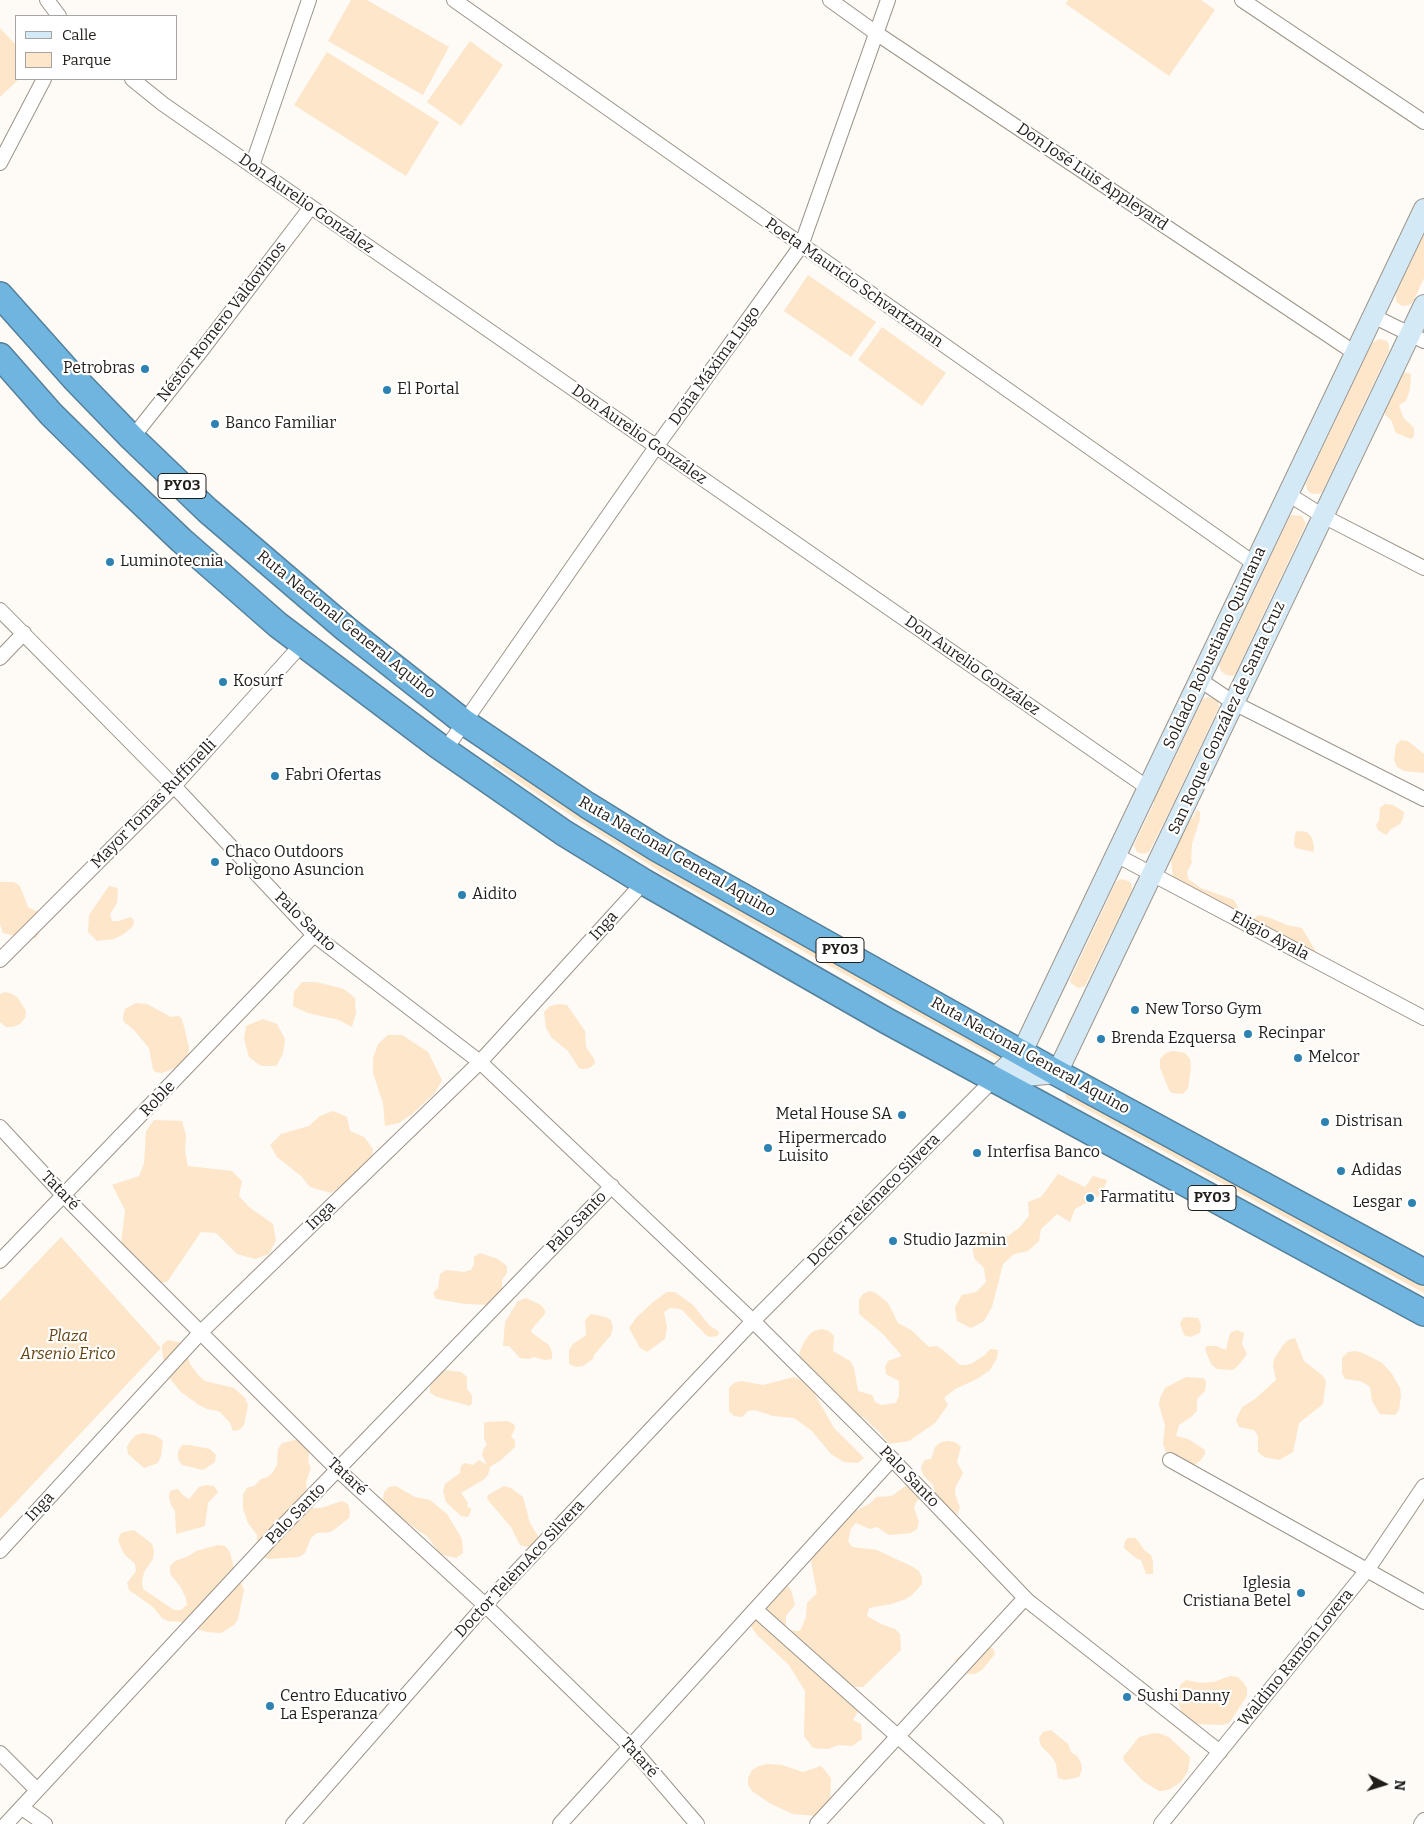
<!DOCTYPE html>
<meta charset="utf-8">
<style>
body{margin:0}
#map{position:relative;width:1424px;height:1824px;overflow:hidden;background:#fefaf5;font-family:Bitter,serif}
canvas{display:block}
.legend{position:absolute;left:15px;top:15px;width:162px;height:65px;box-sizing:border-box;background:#fff;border:1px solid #a6a5a3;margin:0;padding:6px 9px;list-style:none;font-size:15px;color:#211d19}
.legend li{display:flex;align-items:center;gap:10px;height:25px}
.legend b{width:25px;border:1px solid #a6a5a3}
.north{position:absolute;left:1359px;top:1759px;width:50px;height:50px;-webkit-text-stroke:4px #fff;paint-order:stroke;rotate:95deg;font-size:14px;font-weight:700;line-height:20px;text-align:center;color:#211d19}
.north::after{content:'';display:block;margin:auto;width:18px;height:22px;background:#211d19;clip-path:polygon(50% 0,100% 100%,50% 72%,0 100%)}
</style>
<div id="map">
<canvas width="1424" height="1824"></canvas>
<ul class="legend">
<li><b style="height:6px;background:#d4e9f6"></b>Calle</li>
<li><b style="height:14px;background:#fde6c9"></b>Parque</li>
</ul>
<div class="north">N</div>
</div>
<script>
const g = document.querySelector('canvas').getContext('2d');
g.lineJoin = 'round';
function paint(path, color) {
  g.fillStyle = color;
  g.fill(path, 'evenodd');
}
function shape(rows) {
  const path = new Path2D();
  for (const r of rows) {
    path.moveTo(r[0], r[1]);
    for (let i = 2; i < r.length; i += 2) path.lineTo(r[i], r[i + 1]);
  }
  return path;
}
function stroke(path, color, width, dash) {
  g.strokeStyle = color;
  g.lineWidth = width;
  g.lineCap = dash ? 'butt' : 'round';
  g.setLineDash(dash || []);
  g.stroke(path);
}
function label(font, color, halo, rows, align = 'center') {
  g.font = font + ' Bitter,serif';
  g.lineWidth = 4.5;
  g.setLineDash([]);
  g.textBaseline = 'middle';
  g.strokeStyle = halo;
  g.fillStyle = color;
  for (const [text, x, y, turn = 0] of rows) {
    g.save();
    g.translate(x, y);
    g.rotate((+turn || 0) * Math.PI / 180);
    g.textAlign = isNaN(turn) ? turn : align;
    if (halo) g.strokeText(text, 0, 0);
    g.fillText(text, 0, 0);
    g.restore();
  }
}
const green = shape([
 [351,0,367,0,449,47,423,95,328,41],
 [1068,0,1201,0,1215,10,1169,76,1066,4],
 [0,28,16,45,16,79,19,79,0,97],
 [470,41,503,65,461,126,427,102],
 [327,52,439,122,406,176,294,105],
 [1424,234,1424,278,1413,302,1409,305,1402,306,1396,302,1396,293],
 [808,275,876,322,851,357,784,311],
 [882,327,946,373,922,406,858,360],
 [1379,339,1387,341,1389,345,1389,351,1322,492,1318,494,1312,494,1307,490,1306,483,1372,343],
 [1404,372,1411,374,1410,389,1406,401,1399,405,1403,417,1414,428,1414,436,1411,439,1396,433,1391,420,1385,415,1385,411,1400,374],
 [1292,515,1302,516,1306,524,1235,674,1233,676,1226,675,1221,671,1219,665,1290,516],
 [1208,697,1216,699,1218,702,1219,707,1177,795,1176,799,1173,804,1149,852,1144,854,1137,852,1134,845,1154,803,1149,788,1156,777,1165,779,1203,699],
 [1401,740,1408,741,1424,754,1424,773,1404,771,1397,767,1394,760,1396,745],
 [493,761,496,761,605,833,666,869,1003,1058,1001,1061,664,874,548,801,493,764],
 [1385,804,1393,805,1404,812,1403,818,1400,824,1391,829,1386,835,1378,830,1376,825,1379,821,1380,808],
 [1197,809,1200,812,1200,819,1192,844,1191,859,1192,862,1187,872,1188,879,1201,888,1234,900,1239,909,1236,912,1173,881,1171,857,1182,829,1194,816],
 [1297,831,1307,832,1312,838,1314,848,1313,852,1296,848,1294,845,1295,834],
 [1121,879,1128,881,1131,883,1132,890,1085,986,1078,988,1071,983,1070,980,1116,882],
 [0,882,14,882,20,886,28,907,42,914,45,922,36,938,29,939,3,933,0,924],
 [109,886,117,888,118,891,117,903,110,914,112,921,119,921,130,917,133,919,134,923,133,926,124,934,114,939,97,941,88,932,89,915],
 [1258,915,1270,918,1287,925,1302,928,1315,950,1316,954,1252,921],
 [302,982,316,982,344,989,355,998,356,1013,352,1027,339,1020,308,1013,293,1006,294,992],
 [5,992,12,994,18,998,26,1011,25,1018,20,1024,13,1027,6,1027,0,1022,0,994],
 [136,1003,147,1004,171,1017,179,1016,182,1019,189,1047,188,1056,183,1063,175,1068,162,1073,155,1072,153,1069,149,1048,134,1030,124,1022,123,1018,125,1009],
 [559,1004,567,1005,585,1031,586,1047,594,1059,595,1063,590,1068,582,1069,579,1068,568,1051,552,1038,546,1028,544,1012,550,1006],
 [263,1019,277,1024,285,1039,283,1054,276,1066,261,1066,249,1057,244,1039,246,1026],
 [388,1035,402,1035,428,1052,442,1080,435,1093,412,1114,399,1123,385,1126,383,1103,373,1073,373,1058,378,1044],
 [1173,1051,1185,1053,1190,1059,1191,1068,1188,1088,1183,1094,1172,1093,1169,1090,1160,1068,1160,1059,1166,1053],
 [1065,1094,1068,1094,1424,1287,1424,1293,1066,1098],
 [333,1111,347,1117,350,1131,364,1137,373,1149,371,1165,361,1175,331,1193,310,1187,301,1176,277,1157,270,1145,281,1134,309,1126,320,1116],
 [154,1120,182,1121,186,1136,185,1151,188,1166,232,1171,242,1181,239,1196,249,1207,273,1224,276,1240,269,1254,255,1259,237,1254,216,1233,201,1232,167,1282,151,1283,120,1253,125,1210,112,1185,139,1176,144,1163,146,1131],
 [1058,1174,1085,1187,1093,1176,1107,1180,1102,1194,1075,1209,1070,1222,1057,1214,1041,1229,1039,1241,1028,1251,1014,1254,1003,1264,992,1307,984,1321,971,1328,957,1321,955,1307,962,1295,976,1292,986,1282,984,1268,974,1258,972,1244,980,1232,1008,1236,1020,1227,1029,1216,1028,1202,1041,1197],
 [61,1237,161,1348,0,1519,0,1301],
 [480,1253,498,1259,507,1266,507,1273,502,1280,502,1288,512,1296,510,1303,504,1309,500,1310,496,1305,465,1304,436,1299,433,1293,438,1288,440,1274,446,1270,464,1272,471,1270,474,1264,474,1257],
 [869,1291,876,1293,888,1303,898,1323,911,1330,929,1347,937,1346,943,1350,960,1365,966,1365,973,1363,985,1355,990,1349,998,1350,997,1358,990,1370,977,1379,955,1389,944,1398,948,1405,935,1423,909,1441,889,1444,880,1433,863,1417,849,1413,796,1361,804,1342,809,1335,814,1331,822,1329,829,1331,834,1336,833,1351,850,1361,854,1368,858,1391,872,1395,875,1402,881,1405,896,1403,899,1396,899,1381,886,1374,885,1367,888,1361,902,1356,883,1334,859,1314,859,1300,863,1294],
 [667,1292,675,1292,693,1305,710,1326,717,1330,719,1333,717,1336,710,1337,706,1335,683,1311,680,1309,670,1308,664,1312,667,1327,665,1339,647,1352,640,1348,629,1328,636,1318,653,1302],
 [526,1298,541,1305,545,1310,545,1314,531,1330,532,1333,549,1345,552,1352,552,1359,545,1360,534,1357,528,1359,520,1358,509,1346,503,1346,505,1322,518,1301],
 [591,1314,605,1317,611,1320,613,1328,611,1335,594,1355,593,1359,583,1366,576,1367,569,1364,569,1350,573,1344,586,1335,585,1320],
 [1187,1317,1198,1318,1201,1325,1200,1333,1190,1337,1184,1335,1180,1324,1183,1318],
 [1237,1330,1244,1333,1242,1344,1247,1354,1236,1368,1232,1370,1217,1369,1211,1364,1205,1349,1207,1346,1216,1346,1226,1350,1230,1333],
 [1295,1338,1304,1361,1322,1375,1326,1381,1323,1404,1299,1423,1293,1452,1279,1460,1264,1457,1258,1452,1258,1436,1254,1430,1239,1427,1236,1420,1242,1407,1255,1399,1276,1380,1273,1366,1274,1359,1283,1345,1288,1340],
 [168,1340,183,1343,190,1364,199,1376,205,1381,234,1388,245,1398,248,1405,244,1425,239,1430,233,1431,230,1423,220,1412,214,1410,207,1409,199,1405,181,1392,171,1380,165,1367,162,1352,162,1345],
 [1355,1351,1363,1353,1382,1363,1392,1374,1400,1388,1401,1395,1399,1410,1395,1415,1380,1414,1372,1401,1370,1387,1366,1384,1360,1381,1345,1379,1342,1373,1342,1358,1348,1352],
 [445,1370,461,1372,467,1377,467,1389,472,1395,472,1403,470,1406,437,1397,430,1393,430,1386,438,1374],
 [794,1377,801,1380,812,1389,834,1428,864,1458,858,1463,844,1462,831,1454,811,1430,794,1418,773,1416,755,1410,748,1411,742,1417,734,1416,729,1411,729,1388,734,1383,741,1381,763,1385],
 [1186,1377,1201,1378,1205,1379,1206,1383,1205,1391,1197,1399,1197,1411,1191,1417,1179,1425,1176,1436,1188,1439,1205,1450,1205,1454,1201,1460,1192,1467,1170,1458,1166,1452,1163,1444,1165,1425,1159,1405,1160,1398,1165,1388],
 [507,1421,514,1424,515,1428,511,1437,515,1440,515,1447,501,1460,490,1467,488,1475,483,1480,461,1493,468,1503,467,1507,471,1508,471,1511,468,1517,461,1516,446,1502,443,1491,445,1484,460,1473,461,1466,464,1463,473,1465,479,1460,487,1465,482,1455,484,1448,487,1445,484,1438,484,1423,488,1422],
 [143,1433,157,1436,163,1441,161,1456,158,1463,144,1468,128,1454,127,1447,131,1440,136,1435],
 [299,1439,310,1447,308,1462,311,1468,306,1482,308,1504,314,1508,321,1508,342,1501,348,1504,350,1512,349,1518,331,1532,317,1533,311,1538,305,1553,299,1557,269,1559,262,1557,257,1550,257,1535,248,1523,243,1509,243,1494,247,1488,254,1486,261,1479,268,1477,273,1472,277,1465,278,1449,282,1443],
 [948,1441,955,1442,961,1447,957,1462,963,1473,956,1486,955,1494,960,1508,957,1514,950,1514,935,1500,935,1492,933,1485,923,1475,921,1468,924,1460,931,1459,935,1447,941,1442],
 [182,1445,189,1445,210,1449,216,1455,215,1462,203,1470,182,1465,178,1459,178,1452],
 [918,1483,922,1496,916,1502,914,1508,919,1522,917,1529,911,1533,889,1535,877,1527,870,1529,856,1523,851,1528,848,1542,853,1547,877,1550,913,1567,919,1571,922,1578,922,1584,912,1595,906,1599,891,1604,869,1608,867,1616,881,1624,895,1629,900,1634,901,1650,863,1687,855,1687,844,1680,857,1699,857,1713,853,1720,861,1724,862,1739,852,1746,839,1745,828,1749,813,1748,804,1736,805,1691,789,1665,757,1635,748,1622,782,1580,791,1590,795,1605,786,1616,786,1630,800,1631,806,1617,807,1603,817,1593,811,1562,812,1547,816,1533,829,1541,837,1530,844,1517,871,1503,876,1497,892,1496,904,1487],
 [206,1485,214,1486,218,1492,208,1503,205,1526,176,1534,175,1511,171,1505,169,1498,170,1491,178,1489,183,1495,189,1499,199,1487],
 [396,1486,415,1497,430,1500,447,1514,462,1539,463,1553,456,1558,443,1555,437,1550,428,1537,405,1521,385,1513,382,1507,384,1492,389,1487],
 [504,1486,511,1488,523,1497,530,1523,538,1536,537,1544,531,1548,520,1545,511,1527,487,1499,488,1495],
 [134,1530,152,1544,154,1551,153,1559,144,1572,142,1581,143,1589,174,1610,181,1610,187,1605,186,1598,180,1586,170,1574,170,1566,175,1561,189,1556,196,1551,218,1545,225,1546,230,1552,234,1568,244,1590,238,1619,234,1625,221,1633,207,1632,189,1627,183,1622,168,1621,162,1618,153,1607,129,1590,127,1583,136,1571,135,1564,124,1554,118,1540,121,1533],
 [1128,1538,1135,1538,1138,1541,1145,1551,1151,1555,1153,1562,1153,1574,1146,1574,1141,1560,1137,1559,1124,1548,1125,1541],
 [979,1647,993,1648,995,1654,982,1670,975,1674,960,1673,956,1668,955,1660,961,1655],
 [1230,1676,1238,1677,1243,1682,1247,1688,1247,1696,1229,1723,1222,1725,1194,1724,1182,1715,1178,1700,1180,1685,1186,1680,1201,1683,1214,1682],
 [1051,1730,1068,1744,1071,1752,1077,1756,1081,1763,1082,1770,1079,1777,1065,1780,1058,1778,1056,1764,1052,1757,1041,1746,1039,1738,1043,1732],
 [1154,1733,1162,1734,1170,1738,1190,1757,1188,1771,1181,1782,1170,1789,1163,1791,1159,1791,1143,1781,1124,1761,1123,1757,1139,1737],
 [767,1764,782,1765,803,1772,821,1766,831,1778,830,1800,815,1816,793,1814,771,1804,752,1791,748,1785,748,1778,752,1770,759,1766]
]);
const street = shape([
 [47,0,59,16],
 [454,0,1255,564],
 [830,0,876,33,1355,353],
 [1242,0,1424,122],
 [132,79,163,104,1148,788],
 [0,163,44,79],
 [252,166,309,0],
 [1373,316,1424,341],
 [132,438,201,351,311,207],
 [1288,494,1323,516,1424,568],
 [0,610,174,786,314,935,480,1062,753,1321,892,1459,1028,1601,1220,1752],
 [0,658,24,633],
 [1200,680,1234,703,1424,799],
 [445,750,656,447,801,246,888,0],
 [1116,855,1424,1018],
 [0,960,174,786,303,643],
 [0,1127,64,1196,338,1470,485,1605,631,1747,697,1824],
 [0,1261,314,935],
 [1170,1460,1424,1602],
 [0,1551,201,1332,480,1062,644,882],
 [756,1610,996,1824],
 [0,1753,37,1790],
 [22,1808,45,1824],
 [6,1824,279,1530,612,1186],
 [293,1824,485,1605,753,1321,994,1079],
 [560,1824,892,1459],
 [817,1824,1025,1598],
 [1161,1824,1368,1569,1424,1486],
 [1421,1824,1424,1820]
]);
const secondary = shape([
 [994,1079,1022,1052,1424,209],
 [994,1079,1057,1073,1424,305]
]);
const highway = shape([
 [0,295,74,378,132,438,207,510,346,629,464,722,587,805,658,849,1057,1073,1424,1272],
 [0,356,51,414,119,481,181,540,278,625,440,747,564,833,644,882,887,1021,1424,1313]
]);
const markers = [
 [145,369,5,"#2d82b2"],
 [387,390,5,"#2d82b2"],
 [215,424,5,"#2d82b2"],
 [110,562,5,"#2d82b2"],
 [223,682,5,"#2d82b2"],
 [275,776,5,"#2d82b2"],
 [215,862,5,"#2d82b2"],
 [462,895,5,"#2d82b2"],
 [1135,1010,5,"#2d82b2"],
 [1248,1034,5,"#2d82b2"],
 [1101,1039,5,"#2d82b2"],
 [1298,1058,5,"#2d82b2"],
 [902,1115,5,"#2d82b2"],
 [1325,1122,5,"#2d82b2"],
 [768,1148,5,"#2d82b2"],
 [977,1153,5,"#2d82b2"],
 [1341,1171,5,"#2d82b2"],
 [1090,1198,5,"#2d82b2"],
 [1412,1203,5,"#2d82b2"],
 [893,1241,5,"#2d82b2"],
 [1301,1593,5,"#2d82b2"],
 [1127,1697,5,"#2d82b2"],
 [270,1706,5,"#2d82b2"]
];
const shields = [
 [182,486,48],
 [840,950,48],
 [1212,1198,48]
];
const shieldNames = [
 ["PY03",182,486],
 ["PY03",840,950],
 ["PY03",1212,1198]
];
const streetNames = [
 ["Don José Luis Appleyard",1092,177,34],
 ["Don Aurelio González",306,204,35],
 ["Poeta Mauricio Schvartzman",854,283,35],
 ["Néstor Romero Valdovinos",222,322,-52],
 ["Doña Máxima Lugo",715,366,-54],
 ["Don Aurelio González",639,435,35],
 ["Ruta Nacional General Aquino",346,625,39],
 ["Soldado Robustiano Quintana",1215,648,-65],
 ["Don Aurelio González",972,666,35],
 ["San Roque González de Santa Cruz",1227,718,-65],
 ["Mayor Tomas Ruffinelli",154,804,-46],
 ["Ruta Nacional General Aquino",677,857,30],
 ["Palo Santo",305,922,44],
 ["Inga",604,926,-48],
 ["Eligio Ayala",1270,936,28],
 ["Ruta Nacional General Aquino",1030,1056,29],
 ["Roble",158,1099,-46],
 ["Tataré",60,1191,46],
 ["Doctor Telémaco Silvera",874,1200,-45],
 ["Inga",321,1216,-44],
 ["Palo Santo",577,1222,-46],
 ["Tataré",347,1477,43],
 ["Palo Santo",909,1477,46],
 ["Inga",40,1507,-47],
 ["Palo Santo",296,1514,-46],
 ["Doctor TelèmAco Silvera",520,1569,-47],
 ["Waldino Ramón Lovera",1296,1658,-51],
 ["Tataré",639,1758,48]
];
const poiNames = [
 ["Petrobras",135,369,"right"],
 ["El Portal",397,390],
 ["Banco Familiar",225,424],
 ["Luminotecnia",120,562],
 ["Kosurf",233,682],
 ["Fabri Ofertas",285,776],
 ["Chaco Outdoors",225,853],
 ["Poligono Asuncion",225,871],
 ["Aidito",472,895],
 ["New Torso Gym",1145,1010],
 ["Recinpar",1258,1034],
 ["Brenda Ezquersa",1111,1039],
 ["Melcor",1308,1058],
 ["Metal House SA",892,1115,"right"],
 ["Distrisan",1335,1122],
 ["Hipermercado",778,1139],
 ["Luisito",778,1157],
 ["Interfisa Banco",987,1153],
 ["Adidas",1351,1171],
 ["Farmatitu",1100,1198],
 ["Lesgar",1402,1203,"right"],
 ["Studio Jazmin",903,1241],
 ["Iglesia",1291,1584,"right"],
 ["Cristiana Betel",1291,1602,"right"],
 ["Centro Educativo",280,1697],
 ["La Esperanza",280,1715],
 ["Sushi Danny",1137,1697]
];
const parkNames = [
 ["Plaza",68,1337],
 ["Arsenio Erico",68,1355]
];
paint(green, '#fde6c9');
stroke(street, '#9d9489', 16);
stroke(secondary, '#9d9489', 22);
stroke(highway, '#54809a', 28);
stroke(street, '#fff', 14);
stroke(secondary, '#d4e9f6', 20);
stroke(highway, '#6fb5e0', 25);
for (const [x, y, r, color] of markers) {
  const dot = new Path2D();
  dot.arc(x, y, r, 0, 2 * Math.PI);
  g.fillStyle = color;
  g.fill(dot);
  stroke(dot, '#fff', 2);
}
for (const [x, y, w] of shields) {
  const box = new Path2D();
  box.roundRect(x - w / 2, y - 12.5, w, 25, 4);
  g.fillStyle = '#fff';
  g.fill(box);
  stroke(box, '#211d19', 1);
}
label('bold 15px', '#211d19', null, shieldNames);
label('16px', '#211d19', '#fff', streetNames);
label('16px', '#211d19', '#fff', poiNames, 'left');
label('italic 16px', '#664513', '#fff', parkNames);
</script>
